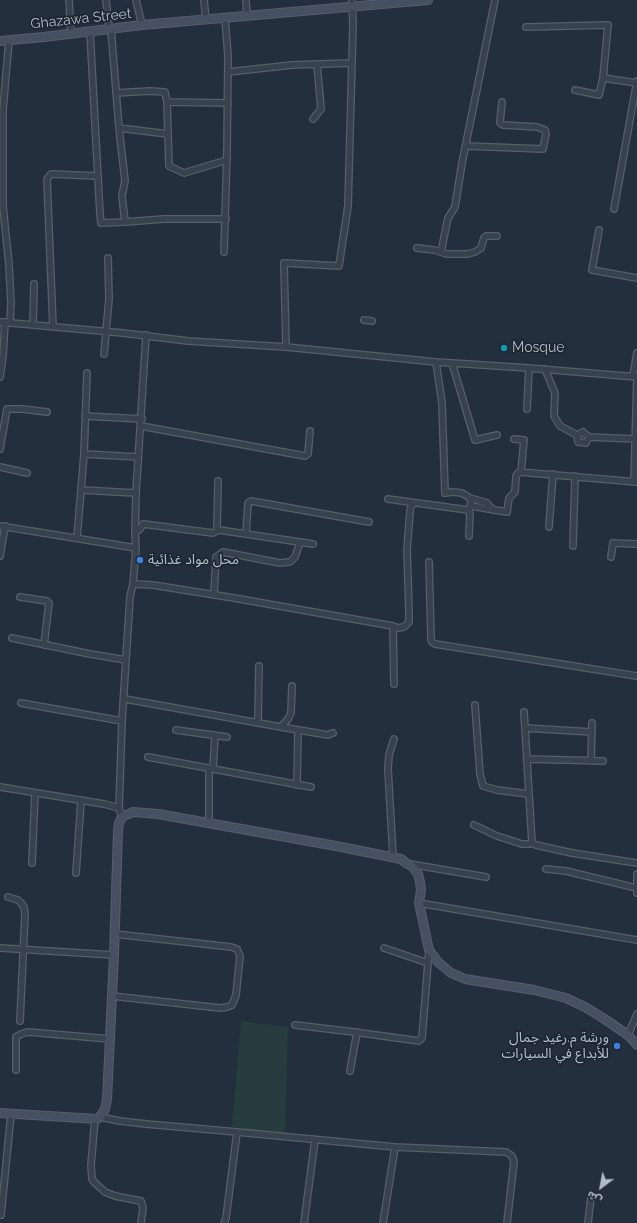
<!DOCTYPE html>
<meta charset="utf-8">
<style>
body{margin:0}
#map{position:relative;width:637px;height:1223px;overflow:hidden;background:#242f3e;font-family:Raleway,"Noto Sans Arabic",sans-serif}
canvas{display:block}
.north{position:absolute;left:581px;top:1167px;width:40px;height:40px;-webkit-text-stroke:3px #1d2633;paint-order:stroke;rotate:212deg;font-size:11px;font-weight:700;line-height:16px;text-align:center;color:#b4bcc9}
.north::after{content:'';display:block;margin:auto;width:14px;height:18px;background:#b4bcc9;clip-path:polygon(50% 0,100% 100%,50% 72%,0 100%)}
</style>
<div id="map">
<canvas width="637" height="1223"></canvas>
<div class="north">ش</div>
</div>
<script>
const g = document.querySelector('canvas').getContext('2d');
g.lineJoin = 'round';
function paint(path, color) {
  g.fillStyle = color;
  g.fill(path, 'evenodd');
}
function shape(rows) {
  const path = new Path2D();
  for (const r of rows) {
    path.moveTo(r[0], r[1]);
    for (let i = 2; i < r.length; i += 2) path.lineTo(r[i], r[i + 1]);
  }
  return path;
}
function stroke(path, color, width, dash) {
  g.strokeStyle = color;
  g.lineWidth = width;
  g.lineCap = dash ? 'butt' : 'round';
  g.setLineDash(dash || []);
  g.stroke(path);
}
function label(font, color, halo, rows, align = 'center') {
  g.font = font + ' Raleway,"Noto Sans Arabic",sans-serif';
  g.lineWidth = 3.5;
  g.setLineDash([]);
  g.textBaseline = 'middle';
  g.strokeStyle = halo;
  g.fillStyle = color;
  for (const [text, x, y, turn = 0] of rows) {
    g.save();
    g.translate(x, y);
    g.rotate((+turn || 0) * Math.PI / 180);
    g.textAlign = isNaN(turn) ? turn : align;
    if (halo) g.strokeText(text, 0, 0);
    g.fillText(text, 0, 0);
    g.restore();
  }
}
const green = shape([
 [241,1021,288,1027,285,1134,232,1129]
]);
const street = shape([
 [69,0,71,34],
 [106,0,109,29],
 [136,0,142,25],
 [204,0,206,20],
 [246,0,247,16],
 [526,27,608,25,603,78],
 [111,29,119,128,125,181,122,196,125,222,164,219,226,219],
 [90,32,100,214,101,223,125,222],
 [9,40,3,110,3,206,9,265,11,303,10,323],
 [228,72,292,65,352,63],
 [575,90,599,95,603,78,637,83],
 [116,93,150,91,165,92,167,102,169,166,184,173,227,160],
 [167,102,228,103],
 [313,119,321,109,317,64],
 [119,128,168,134],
 [466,146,543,149,546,134,545,130,537,127,503,125,500,123,502,102],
 [614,209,637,81],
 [599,230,592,270,637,278],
 [417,248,434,250,447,254,468,254,475,252,481,248,484,238,486,236,497,236],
 [224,252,227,152,228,56,225,18],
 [441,252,448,218,455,207,462,163,495,0],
 [364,320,372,321],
 [0,322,123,333,188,341,286,347,436,362,529,368,637,377,634,482],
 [33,325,34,284],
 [53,327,47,179,51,174,98,176],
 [286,347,284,263,339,266,348,206,353,24,352,0],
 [104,354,109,299,108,258],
 [436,362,442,403,445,493,452,492,462,493,470,498,471,503,469,511],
 [452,363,475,440,497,435],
 [545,369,555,393,554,416,560,426,577,435],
 [633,376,637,353],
 [0,377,3,356,5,322],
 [527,409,529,368],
 [85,416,142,419],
 [141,426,305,456,308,454,310,431],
 [583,432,589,437,586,443,578,442,577,435,583,432],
 [589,437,635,439],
 [514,439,524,440,521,472],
 [0,449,7,409,22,409,47,412],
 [84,454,138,457],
 [0,467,27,473],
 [81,490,136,493],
 [470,498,487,503,493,510],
 [388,499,468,510,470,514,469,536],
 [471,506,507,512,509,498,515,492,516,476,519,472,637,482],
 [0,526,136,548],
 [549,527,553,474],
 [217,530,218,481],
 [135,532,140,529,143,524,213,533,219,530,313,544],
 [246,534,248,503,251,501,369,522],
 [77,538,84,454,87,373],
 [573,546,575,476],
 [0,556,5,526],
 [611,557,613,543,637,544],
 [429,562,431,638,432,642,435,644,637,676],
 [133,584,153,585,234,598,393,626,394,684],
 [214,595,216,557,223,552,280,563,290,562,295,557,300,542],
 [20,597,47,601,49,603,44,645],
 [393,626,398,628,404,627,409,622,409,612,407,550,410,511,411,506,414,503],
 [12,638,90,654,126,660],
 [125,699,281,727,288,719,291,713,292,686],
 [21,703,122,721],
 [475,705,480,774,483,786,497,790,528,794],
 [524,712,532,843,536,845,572,853,637,863],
 [258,722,259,666],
 [281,727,328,735,333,733],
 [525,728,592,732],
 [176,730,227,737],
 [148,757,311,787],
 [527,759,603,761],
 [591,761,592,723],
 [209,768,209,824],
 [213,769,215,736],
 [297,785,298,731],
 [0,787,104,804,119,808],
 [122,817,119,808,122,721,130,597,133,584,136,548,135,532,136,493,146,335],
 [474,825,497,836,522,844,529,844,532,843],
 [393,856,388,769,389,755,394,739],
 [32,863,35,793],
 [410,864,486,877],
 [546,869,566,871,637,888],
 [76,873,81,801],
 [637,874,637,893],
 [8,897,18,900,21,903,24,907,25,914,20,1021],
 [419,903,637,940],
 [0,948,114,955],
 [384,948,428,963],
 [112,996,220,1008,227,1007,232,1005,236,995,240,956,237,949,231,947,115,934],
 [295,1025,354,1032,419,1041,422,1038,429,950],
 [628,1035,637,1014],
 [16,1070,16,1037,21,1034,28,1032,110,1039],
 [350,1071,357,1032],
 [100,1117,120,1121,146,1124,226,1131,395,1147,506,1152,512,1156,514,1162,507,1223],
 [95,1119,91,1165,92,1179,95,1183,105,1192,115,1196,141,1201,143,1208,141,1223],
 [1,1215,11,1114],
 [224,1223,226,1218,237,1132],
 [304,1223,315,1140],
 [383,1223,395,1147],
 [588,1223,591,1197]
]);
const secondary = shape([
 [0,41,44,37,142,25,428,0],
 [0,1113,97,1119,100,1117,105,1109,107,1099,114,955,118,831,119,823,122,817,133,812,158,814,336,846,401,859,406,863,413,867,418,874,420,882,421,890,419,903,429,950,438,962,451,973,465,979,534,990,566,998,585,1007,603,1018,628,1035,637,1045]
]);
const markers = [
 [504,348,4,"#0f9aa8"],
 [140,560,4,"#3f7fe0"],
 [617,1046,4,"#3f7fe0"]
];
const streetNames = [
 ["Ghazawa Street",81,19,-6]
];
const poiNames = [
 ["Mosque",512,348],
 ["محل مواد غذائية",148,560],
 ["ورشة م.رغيد جمال",609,1038,"right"],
 ["للأبداع في السيارات",609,1054,"right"]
];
paint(green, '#263c3f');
stroke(street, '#565f6c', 8);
stroke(secondary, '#565f6c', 10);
stroke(street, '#38414e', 5.5);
stroke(secondary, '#465061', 8);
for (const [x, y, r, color] of markers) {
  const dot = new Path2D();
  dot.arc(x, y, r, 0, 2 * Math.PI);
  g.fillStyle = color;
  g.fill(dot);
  stroke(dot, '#1d2633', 1.5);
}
label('14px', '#b4bcc9', '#1d2633', streetNames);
label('14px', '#b4bcc9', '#1d2633', poiNames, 'left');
</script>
